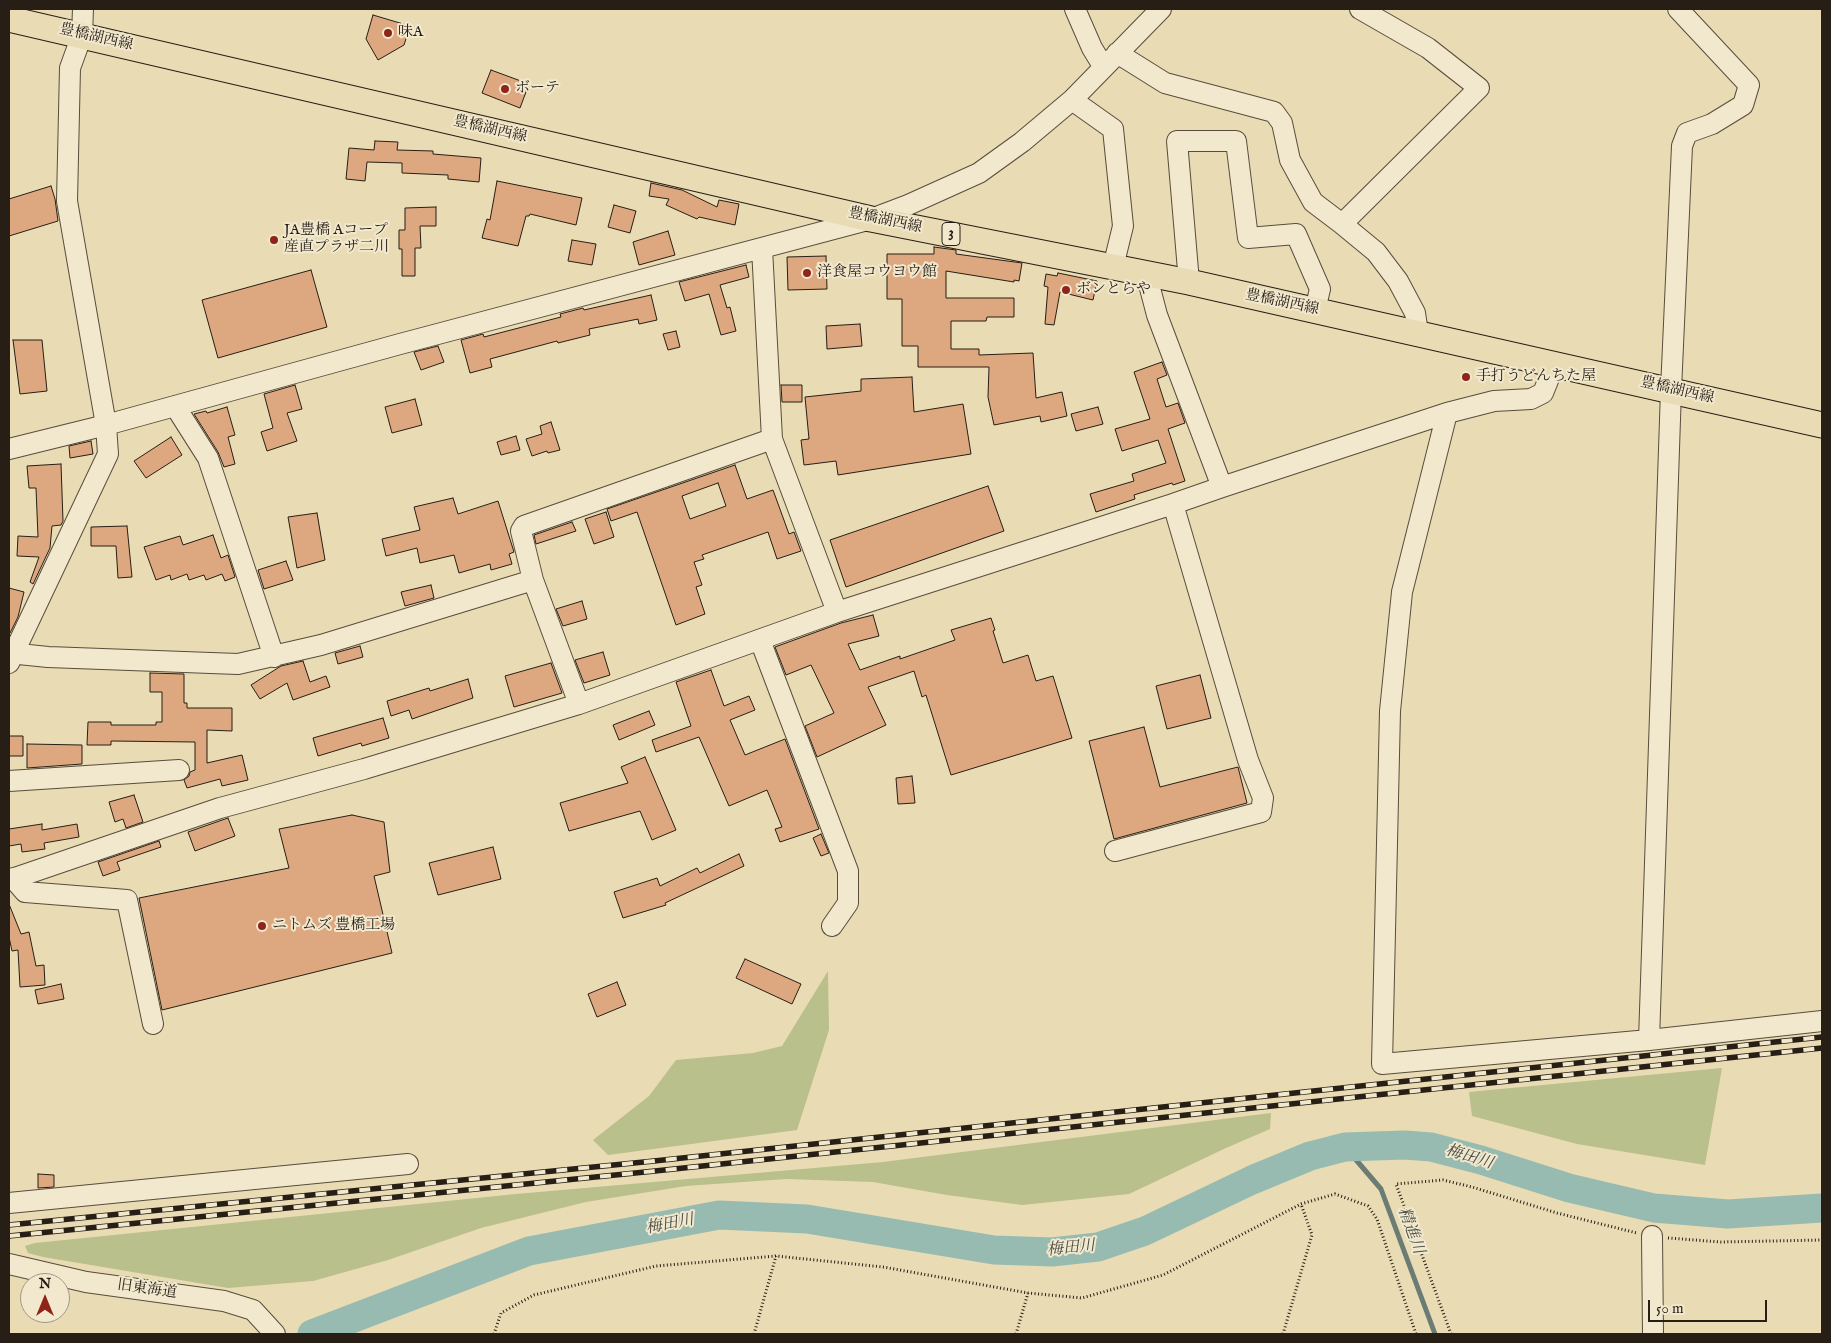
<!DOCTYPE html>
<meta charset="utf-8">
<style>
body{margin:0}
#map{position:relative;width:1831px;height:1343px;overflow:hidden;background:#e9dbb3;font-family:"IM FELL English",serif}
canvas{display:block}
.frame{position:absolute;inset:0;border:10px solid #271e15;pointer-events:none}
.north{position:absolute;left:20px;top:1273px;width:50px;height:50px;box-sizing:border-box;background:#f1e8ce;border:1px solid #a09784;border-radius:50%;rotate:0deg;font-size:14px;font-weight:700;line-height:20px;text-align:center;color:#271e15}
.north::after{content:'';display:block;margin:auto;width:18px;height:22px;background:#8f2418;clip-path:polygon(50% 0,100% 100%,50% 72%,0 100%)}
.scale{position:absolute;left:1648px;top:1300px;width:119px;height:22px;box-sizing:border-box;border:2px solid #271e15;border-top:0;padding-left:6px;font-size:15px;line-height:18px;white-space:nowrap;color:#271e15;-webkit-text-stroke:4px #f1e8ce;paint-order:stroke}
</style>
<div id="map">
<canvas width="1831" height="1343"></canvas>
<div class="frame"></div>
<div class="north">N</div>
<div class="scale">50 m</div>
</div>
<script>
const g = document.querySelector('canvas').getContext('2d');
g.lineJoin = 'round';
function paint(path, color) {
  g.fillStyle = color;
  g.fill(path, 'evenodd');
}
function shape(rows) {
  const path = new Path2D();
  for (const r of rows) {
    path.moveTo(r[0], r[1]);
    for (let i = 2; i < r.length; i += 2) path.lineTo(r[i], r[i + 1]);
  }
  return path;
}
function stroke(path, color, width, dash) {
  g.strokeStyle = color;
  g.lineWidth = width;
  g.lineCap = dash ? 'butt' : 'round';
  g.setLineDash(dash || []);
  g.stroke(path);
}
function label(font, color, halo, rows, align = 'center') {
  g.font = font + ' "IM FELL English","Noto Serif JP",serif';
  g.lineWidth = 4;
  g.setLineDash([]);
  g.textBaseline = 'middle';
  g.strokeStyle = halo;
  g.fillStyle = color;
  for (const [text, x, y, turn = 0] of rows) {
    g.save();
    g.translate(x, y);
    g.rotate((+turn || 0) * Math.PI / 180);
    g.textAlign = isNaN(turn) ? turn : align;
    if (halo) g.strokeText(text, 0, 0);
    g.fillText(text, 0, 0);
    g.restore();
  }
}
const green = shape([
 [828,971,829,1030,797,1130,608,1155,593,1140,649,1096,676,1060,753,1053,782,1046],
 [1722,1068,1705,1165,1577,1144,1472,1116,1469,1092],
 [1271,1113,1270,1129,1226,1148,1129,1194,1022,1205,947,1195,873,1182,786,1179,686,1186,586,1202,481,1228,388,1260,313,1281,228,1288,43,1257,28,1253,25,1246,35,1243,516,1194,883,1162]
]);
const stream = shape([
 [1345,1147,1381,1189,1435,1334]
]);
const river = shape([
 [312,1334,529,1251,719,1215,807,1219,994,1250,1052,1252,1098,1247,1145,1231,1252,1180,1310,1156,1345,1147,1405,1145,1431,1147,1481,1160,1569,1188,1654,1208,1728,1214,1822,1208]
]);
const building = shape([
 [373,15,410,26,404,45,378,60,366,39,373,15],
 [491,70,529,84,520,108,482,93,491,70],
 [375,141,398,142,397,150,433,151,433,154,481,158,479,182,448,179,448,175,402,173,402,163,367,162,365,181,346,179,349,148,374,150,375,141],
 [497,181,582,198,576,225,530,214,529,216,526,216,518,246,482,238,487,219,490,220,497,181],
 [651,183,682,190,717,207,719,200,739,204,735,225,699,217,697,219,666,205,669,199,649,196,651,183],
 [51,186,55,199,58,221,9,236,9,199,51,186],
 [614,205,636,211,630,233,608,227,614,205],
 [436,207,436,226,420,226,421,248,415,248,415,276,402,276,402,249,399,249,399,230,405,230,405,208,436,207],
 [668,231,675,255,639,265,633,242,668,231],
 [572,240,596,244,592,265,568,261,572,240],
 [934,247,956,250,956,254,1022,263,1019,281,1014,280,1014,282,946,271,946,298,1014,298,1014,317,987,317,986,321,951,321,951,349,979,349,979,355,1033,353,1036,398,1062,392,1067,416,1041,422,1040,416,994,425,988,397,989,367,918,367,918,346,902,346,902,299,887,299,887,254,934,254,934,247],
 [826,256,827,289,788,290,787,257,826,256],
 [746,265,749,277,720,285,727,308,730,307,736,331,721,335,709,294,685,301,679,282,746,265],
 [311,270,327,327,218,358,202,300,311,270],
 [1058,273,1097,281,1093,300,1060,292,1054,325,1045,324,1048,287,1044,286,1046,274,1057,276,1058,273],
 [651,295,657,320,639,324,638,319,589,329,590,335,558,343,557,341,490,359,492,367,470,373,461,340,483,334,484,337,561,317,560,314,583,308,584,310,651,295],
 [860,324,862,346,827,349,826,326,860,324],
 [676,331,680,347,668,350,663,334,676,331],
 [13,340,42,340,47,391,20,394,13,340],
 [438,346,444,362,421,370,414,352,438,346],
 [1162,362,1167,375,1157,379,1166,407,1178,403,1185,423,1168,429,1185,481,1173,485,1172,483,1134,495,1135,499,1096,512,1090,494,1134,481,1132,474,1166,463,1158,440,1122,451,1115,429,1150,419,1134,372,1162,362],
 [912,377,914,412,963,404,971,454,838,475,836,461,804,465,801,440,809,439,805,397,861,391,861,379,912,377],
 [295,385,302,409,287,413,297,441,267,451,261,432,273,428,264,394,295,385],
 [781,385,802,385,802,402,782,402,781,385],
 [415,399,422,425,392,433,385,407,415,399],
 [227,407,235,435,228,437,235,464,224,467,218,452,194,414,206,411,207,413,227,407],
 [1098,407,1103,424,1076,431,1071,414,1098,407],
 [551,422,560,450,548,453,547,451,532,456,526,439,542,434,540,426,551,422],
 [516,436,520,450,501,455,497,442,516,436],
 [171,437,182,455,146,478,134,461,171,437],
 [91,441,93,454,70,458,69,446,91,441],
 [61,464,63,521,61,525,52,526,50,548,33,584,30,582,39,557,17,556,18,536,38,537,36,488,29,488,27,466,61,464],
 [735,465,747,499,773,490,789,534,794,532,801,551,777,559,768,532,702,555,704,559,694,562,702,585,696,587,705,614,676,625,637,512,611,521,607,509,735,465],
 [718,483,726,506,690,519,682,496,718,483],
 [988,486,1004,531,846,587,830,540,988,486],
 [453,498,458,514,498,501,514,552,509,554,512,564,491,570,490,564,459,573,454,555,420,563,417,548,386,556,382,539,420,530,414,507,453,498],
 [606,512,614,537,594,544,585,519,606,512],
 [317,513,325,560,297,568,288,517,317,513],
 [572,522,576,531,536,544,534,535,572,522],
 [127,526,132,577,118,578,116,546,91,546,91,527,127,526],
 [213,535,221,558,228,555,235,577,225,581,222,574,206,580,204,575,189,580,187,574,171,580,170,575,156,580,144,547,180,536,183,545,213,535],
 [286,561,293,580,264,589,258,570,286,561],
 [431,585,434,598,405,606,401,592,431,585],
 [9,588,24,592,18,617,10,633,9,633,9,588],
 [582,601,587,619,563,626,556,609,582,601],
 [873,615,879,636,848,644,860,670,900,656,900,659,955,640,951,630,991,618,995,630,993,631,1003,663,1028,655,1036,681,1053,676,1072,738,951,775,926,695,922,697,914,671,868,687,886,725,817,757,805,726,834,713,811,665,786,675,775,647,841,623,873,615],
 [360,646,363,657,338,664,335,653,360,646],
 [603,652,610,675,584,683,575,660,603,652],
 [303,661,310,682,326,676,330,687,293,700,287,683,260,699,251,685,281,666,303,661],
 [551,663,562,693,514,707,505,676,551,663],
 [711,670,724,706,749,696,755,710,730,720,745,755,785,739,819,829,780,842,775,829,782,827,767,790,729,806,699,737,656,752,652,740,691,726,676,682,711,670],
 [150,673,184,674,184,703,187,703,187,708,232,708,232,731,207,730,207,763,242,755,248,780,222,786,220,779,187,788,184,780,189,776,190,772,195,770,195,742,111,741,111,745,87,745,88,722,111,722,111,725,156,725,156,722,162,722,162,692,150,692,150,673],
 [1200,675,1211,718,1167,729,1156,686,1200,675],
 [468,679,473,698,412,719,409,710,391,716,387,701,429,688,430,691,468,679],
 [649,711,655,725,619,740,613,725,649,711],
 [383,718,389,738,362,746,361,743,318,756,313,738,383,718],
 [1144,727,1160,787,1238,767,1247,803,1114,839,1089,741,1144,727],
 [9,736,23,736,23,756,9,756,9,736],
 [27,744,82,745,82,764,27,768,27,744],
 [645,757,676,830,652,840,640,811,569,831,560,803,628,783,621,767,645,757],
 [912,776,915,803,898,804,896,778,912,776],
 [134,795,143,822,126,828,123,819,115,822,109,802,134,795],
 [352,815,384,822,390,872,374,876,392,953,162,1010,139,898,289,868,279,829,352,815],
 [228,818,235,836,195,851,188,832,228,818],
 [42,824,42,830,77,824,79,837,44,843,45,849,22,852,21,844,9,846,9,829,42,824],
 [821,834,829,853,821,856,813,838,821,834],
 [159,841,161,847,117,862,120,870,103,876,98,862,159,841],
 [493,847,501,879,438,895,429,863,493,847],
 [739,854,744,866,665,903,666,905,623,918,614,892,657,878,660,886,697,868,700,873,739,854],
 [9,904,21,934,29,932,36,966,44,965,45,985,20,987,18,950,12,951,9,937,9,904],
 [745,959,801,984,792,1004,736,978,745,959],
 [617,982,626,1005,597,1017,588,994,617,982],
 [61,984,64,999,38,1004,35,990,61,984],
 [38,1174,54,1175,54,1187,38,1188,38,1174]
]);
const path = shape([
 [1668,1238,1721,1242,1822,1240],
 [494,1334,501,1313,534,1295,656,1266,776,1256,883,1267,1028,1293,1082,1298,1163,1275,1301,1204,1335,1194,1368,1206,1377,1219,1416,1334],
 [754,1334,776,1256],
 [1016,1334,1028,1293],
 [1283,1334,1312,1235,1301,1204],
 [1451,1334,1396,1184,1443,1180,1472,1187,1557,1213,1637,1233]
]);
const minor = shape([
 [1075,9,1092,48,1103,66],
 [1117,53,1165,83,1274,112,1282,123,1290,160,1313,202,1342,224,1376,252,1398,281,1415,313,1418,333],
 [1072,100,1113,129,1123,226,1113,267],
 [1342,224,1479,88,1428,48,1360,9],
 [762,248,772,439,837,612],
 [1146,273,1157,315,1222,487],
 [1189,282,1177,141,1236,141,1248,238,1296,234,1320,289,1315,310],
 [175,406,208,458,274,657],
 [1447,413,1402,592,1390,711,1382,1064,1649,1040,1822,1021],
 [9,449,106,425,400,344,871,219,908,205,979,173,1022,142,1072,100,1161,9],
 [760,640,848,871,848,903,832,926],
 [9,653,48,657,238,664,321,645,533,580],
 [9,663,108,454,106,425,67,201,70,68,82,35,83,9],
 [579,704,533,580,521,531,524,526,772,439],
 [9,781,179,770],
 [1115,851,1261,812,1263,798,1248,760,1173,504],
 [13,878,25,892,127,900,153,1024],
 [9,880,220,808,364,769,579,704,837,612,1173,504,1222,487,1447,413,1494,401,1531,399,1543,393,1555,363],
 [1649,1040,1671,390,1682,146,1687,133,1712,124,1743,105,1749,85,1678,9],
 [9,1203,408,1164],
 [1652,1236,1653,1334],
 [9,1264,86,1282,224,1301,253,1310,275,1334]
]);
const major = shape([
 [9,19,871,219,1189,282,1822,425]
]);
const rail = shape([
 [9,1225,654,1161,1822,1037],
 [9,1236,655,1171,1822,1048]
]);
const markers = [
 [388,33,5,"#8f2418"],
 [505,89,5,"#8f2418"],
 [274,240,5,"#8f2418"],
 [807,273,5,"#8f2418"],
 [1066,290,5,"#8f2418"],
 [1466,377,5,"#8f2418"],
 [262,926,5,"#8f2418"]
];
const shields = [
 [951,234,18]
];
const shieldNames = [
 ["3",951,234]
];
const poiNames = [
 ["味A",398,33],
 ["ボーテ",515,89],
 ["JA豊橋 Aコープ",284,231],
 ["産直プラザ二川",284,248],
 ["洋食屋コウヨウ館",817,273],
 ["ボンとらや",1076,290],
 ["手打うどんちた屋",1476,377],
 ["ニトムズ 豊橋工場",272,926]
];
const streetNames = [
 ["豊橋湖西線",96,38,13],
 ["豊橋湖西線",490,130,13],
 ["豊橋湖西線",885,221,12],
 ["豊橋湖西線",1282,303,12],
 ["豊橋湖西線",1677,391,13],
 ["旧東海道",147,1290,8]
];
const waterNames = [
 ["梅田川",1469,1158,17],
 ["梅田川",670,1225,-11],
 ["精進川",1410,1231,70],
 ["梅田川",1071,1249,-6]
];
paint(green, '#b9c08b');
stroke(stream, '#6a7c73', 5);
stroke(river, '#97bbb1', 29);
paint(building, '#dda880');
stroke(building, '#271e15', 1);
stroke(minor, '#584d3c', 22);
stroke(major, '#271e15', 27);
stroke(path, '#271e15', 3, [1, 2.5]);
stroke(minor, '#f1e8ce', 20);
stroke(major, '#e9dbb3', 25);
stroke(rail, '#271e15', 5.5);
stroke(rail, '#f1e8ce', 4, [11]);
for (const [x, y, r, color] of markers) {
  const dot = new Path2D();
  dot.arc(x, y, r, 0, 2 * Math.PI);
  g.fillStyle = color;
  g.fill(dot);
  stroke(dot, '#f1e8ce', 2);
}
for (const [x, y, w] of shields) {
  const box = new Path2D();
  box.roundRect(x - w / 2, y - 11.5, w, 23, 4);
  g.fillStyle = '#f1e8ce';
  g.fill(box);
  stroke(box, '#271e15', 1);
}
label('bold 14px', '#271e15', null, shieldNames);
label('15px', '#271e15', '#f1e8ce', poiNames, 'left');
label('15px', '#271e15', '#f1e8ce', streetNames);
label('italic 16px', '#494d44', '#f1e8ce', waterNames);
</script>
